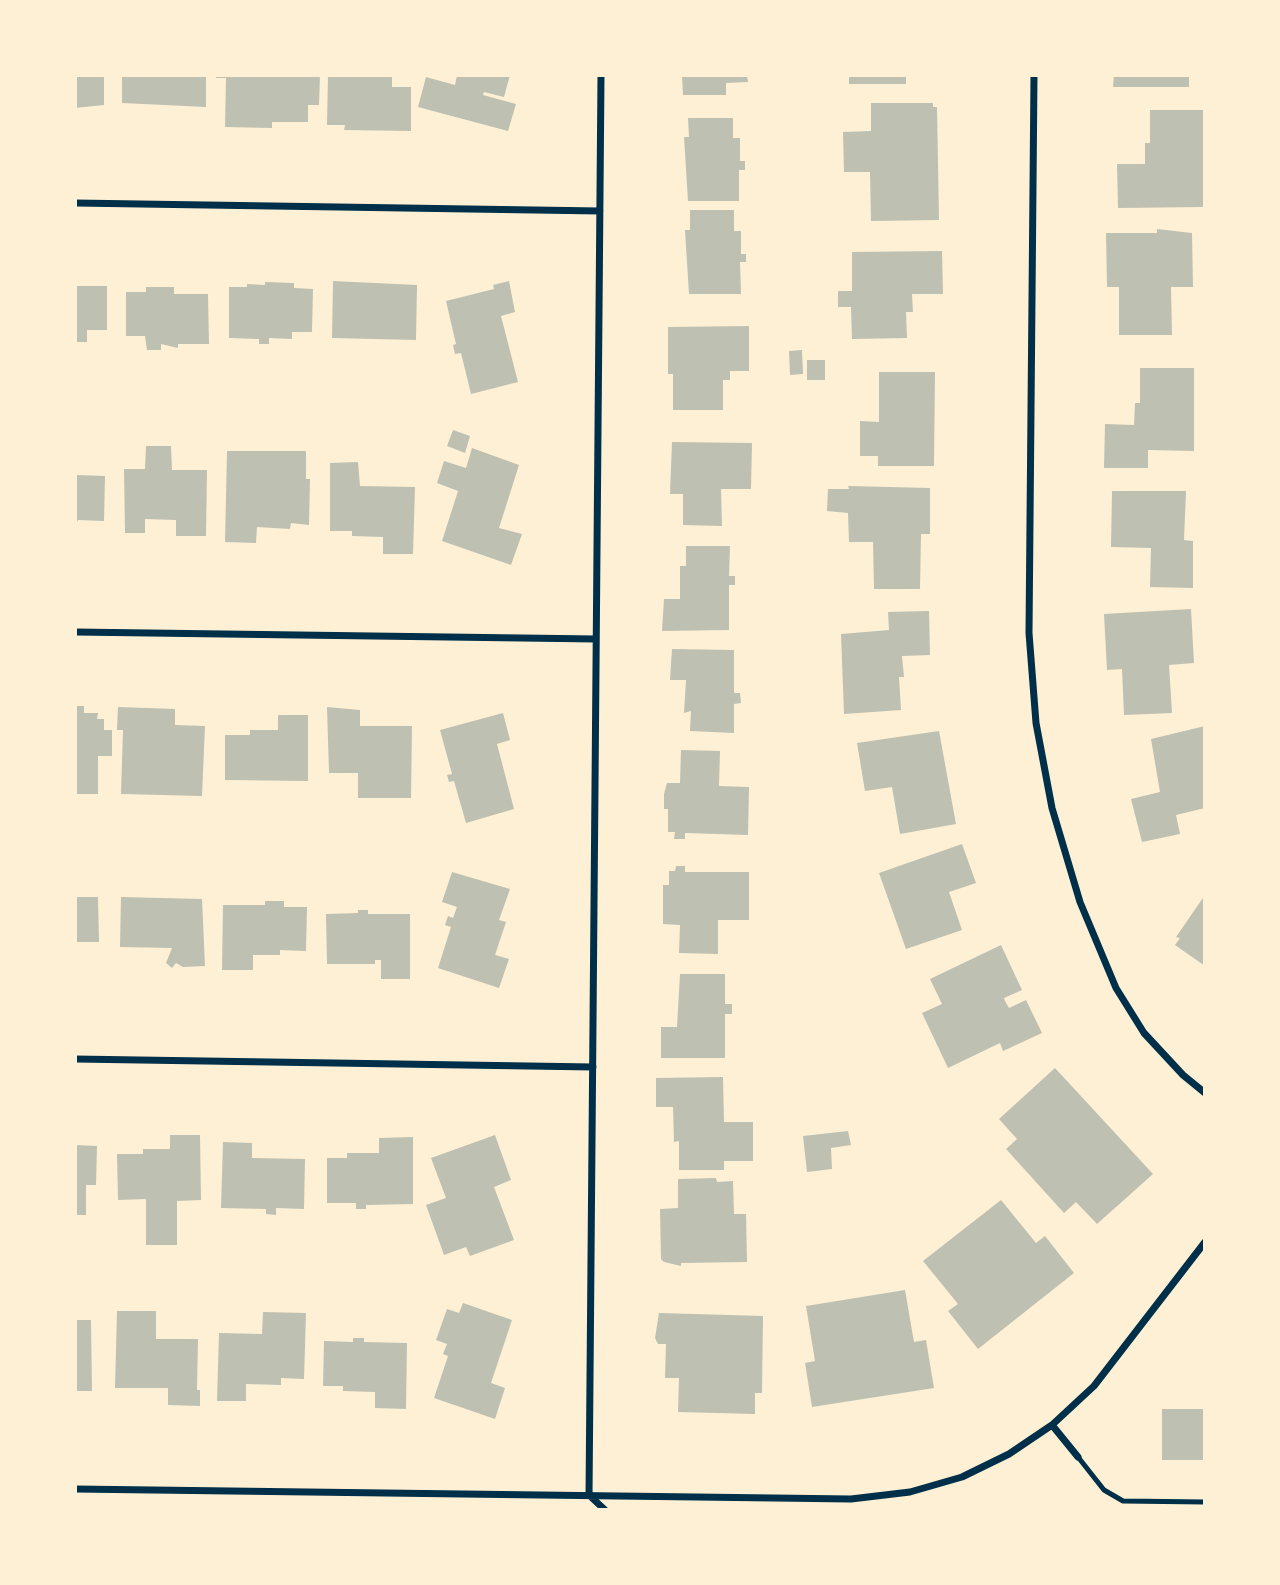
<!DOCTYPE html>
<style>
body{margin:0}
#map{position:relative;width:1280px;height:1585px;overflow:hidden;background:#fdf0d5;font-family:Barlow,sans-serif}
canvas{display:block}
.frame{position:absolute;inset:0;border:77px solid #fdf0d5;pointer-events:none}
</style>
<div id="map">
<canvas width="1280" height="1585"></canvas>
<div class="frame"></div>
</div>
<script>
const g = document.querySelector('canvas').getContext('2d');
g.lineJoin = 'round';
function paint(path, color) {
  g.fillStyle = color;
  g.fill(path, 'evenodd');
}
function shape(rows) {
  const path = new Path2D();
  for (const r of rows) {
    path.moveTo(r[0], r[1]);
    for (let i = 2; i < r.length; i += 2) path.lineTo(r[i], r[i + 1]);
  }
  return path;
}
function stroke(path, color, width, dash) {
  g.strokeStyle = color;
  g.lineWidth = width;
  g.lineCap = dash ? 'butt' : 'round';
  g.setLineDash(dash || []);
  g.stroke(path);
}
const building = shape([
 [75,75,104,75,104,105,75,108],
 [122,75,206,75,206,107,122,103],
 [216,75,320,75,319,105,308,105,308,122,272,122,272,128,225,127,226,78,216,78],
 [328,75,392,75,392,87,411,87,411,131,344,130,345,125,327,125],
 [457,75,510,75,504,97,484,92,483,95,516,104,508,131,418,107,426,77,455,85],
 [682,75,747,75,748,82,726,83,726,95,683,95],
 [849,75,906,75,906,84,849,84],
 [1114,75,1189,75,1189,87,1113,87],
 [871,103,933,103,933,107,937,107,939,220,871,221,870,172,844,172,843,132,871,131],
 [1150,110,1205,110,1203,207,1118,208,1117,164,1145,164,1145,143,1150,143],
 [688,118,733,118,733,138,740,138,740,161,745,161,745,170,739,170,739,201,688,201,684,137,689,137],
 [690,210,734,210,734,231,741,231,741,254,746,254,746,262,740,262,741,294,689,294,685,230,690,230],
 [1157,229,1192,233,1193,287,1171,287,1172,335,1119,335,1119,287,1107,287,1106,233,1157,233],
 [942,251,943,294,912,294,913,312,906,312,907,338,852,339,851,307,838,307,838,291,852,291,852,252],
 [333,281,417,285,416,340,332,338],
 [509,281,515,312,501,316,518,382,471,394,461,353,455,354,453,345,456,344,446,301,494,289,493,285],
 [265,282,294,283,294,288,313,289,312,332,292,332,292,339,269,338,269,344,259,344,259,339,229,338,229,287,247,287,247,284,265,285],
 [75,286,107,286,107,330,87,330,87,342,75,342],
 [146,287,174,287,174,294,208,294,209,344,178,344,178,348,161,344,161,350,147,350,145,336,126,336,126,292,146,292],
 [749,326,749,371,730,371,730,380,723,380,723,410,673,410,673,374,668,374,668,327],
 [802,350,803,374,790,375,789,351],
 [807,360,825,360,825,380,807,380],
 [1140,368,1194,368,1194,451,1148,450,1148,468,1104,468,1105,424,1134,425,1135,403,1140,403],
 [879,372,935,372,934,466,878,466,878,456,860,456,860,421,879,422],
 [453,430,470,436,465,453,447,446],
 [672,442,752,443,751,489,721,489,722,526,683,525,683,494,670,494],
 [146,446,171,446,172,470,207,470,206,536,176,536,176,520,145,519,145,533,125,533,124,469,145,469],
 [472,448,519,465,499,528,522,534,511,565,442,541,458,491,437,483,444,461,466,468],
 [227,451,306,451,306,479,310,479,309,525,291,523,290,529,257,527,256,543,225,542],
 [358,462,360,486,415,487,413,554,383,554,383,537,352,536,352,531,330,531,330,463],
 [75,475,105,476,104,521,78,520,75,526],
 [848,486,930,488,930,534,921,534,920,589,874,589,873,542,849,542,848,513,827,511,828,489,849,489],
 [1112,491,1186,491,1184,540,1193,541,1193,588,1150,587,1151,548,1111,547],
 [686,546,730,546,729,576,735,576,735,585,729,585,729,630,662,631,664,599,680,599,680,566,686,566],
 [1191,609,1194,663,1169,665,1172,713,1124,715,1122,669,1107,670,1104,614],
 [929,611,930,655,902,656,904,677,899,677,901,710,844,714,841,634,889,630,888,612],
 [672,649,734,650,734,693,740,693,741,703,734,704,734,733,690,731,691,711,684,713,686,680,670,680],
 [75,706,84,706,84,713,98,713,97,719,104,719,104,730,112,730,112,756,98,756,98,794,75,794],
 [118,707,175,709,175,725,205,726,202,796,121,794,123,730,117,730],
 [327,707,360,710,360,726,412,726,411,798,358,798,358,773,329,773],
 [503,713,510,740,497,744,514,809,466,823,454,781,449,782,447,775,452,774,440,730],
 [278,715,308,715,308,781,225,780,225,735,250,735,250,730,278,730],
 [1205,726,1205,808,1176,815,1180,834,1142,842,1131,799,1160,792,1151,739],
 [939,731,956,824,900,834,892,787,865,791,857,743],
 [681,750,720,751,719,786,749,787,748,835,685,833,685,839,674,839,675,832,668,832,668,809,664,809,664,794,667,783,680,783],
 [962,844,976,883,949,892,962,930,906,949,879,873],
 [676,866,685,866,685,872,749,872,749,920,718,920,718,954,679,953,680,925,663,924,663,885,669,885,669,871,675,871],
 [452,872,510,889,499,920,506,922,495,955,509,959,499,988,438,968,451,927,445,925,448,916,453,918,457,907,442,902],
 [1205,895,1205,966,1175,945,1180,938,1176,937],
 [75,897,98,897,99,942,75,942],
 [121,897,202,899,205,966,183,967,176,963,172,968,166,963,172,948,120,947],
 [265,901,284,901,284,907,307,907,306,951,280,950,280,955,253,955,253,970,222,970,223,905,265,905],
 [358,910,368,910,368,914,410,914,410,979,381,979,381,960,375,960,375,964,327,964,326,914,358,913],
 [1001,945,1022,990,1004,998,1005,1001,1009,1008,1026,1000,1042,1033,1003,1051,1000,1043,948,1068,922,1013,942,1004,930,979],
 [680,974,725,974,725,1004,732,1004,732,1014,725,1014,725,1058,661,1058,661,1027,677,1027],
 [1055,1068,1153,1174,1097,1224,1076,1202,1064,1213,1006,1149,1017,1139,999,1119],
 [723,1077,724,1122,753,1122,753,1161,724,1161,724,1170,679,1170,679,1141,674,1142,673,1107,656,1107,656,1078],
 [848,1131,851,1145,831,1148,832,1169,807,1172,803,1136],
 [170,1135,200,1135,201,1200,177,1201,177,1245,146,1245,146,1199,118,1200,117,1154,143,1154,143,1149,170,1149],
 [495,1135,511,1180,494,1187,514,1240,470,1256,466,1247,444,1255,426,1205,446,1198,431,1158],
 [413,1137,413,1204,366,1205,366,1209,356,1209,356,1203,327,1203,327,1158,347,1158,347,1153,379,1153,379,1138],
 [223,1142,252,1143,252,1158,305,1159,304,1209,276,1208,276,1215,266,1214,266,1209,221,1208],
 [75,1145,97,1146,96,1185,86,1185,86,1215,75,1215],
 [716,1178,717,1182,733,1181,734,1214,746,1214,747,1262,681,1263,681,1266,664,1262,661,1259,660,1209,678,1208,678,1179],
 [1001,1200,1036,1243,1045,1236,1074,1273,978,1349,948,1311,958,1304,923,1261],
 [905,1290,914,1342,926,1340,934,1388,812,1407,805,1363,815,1361,806,1306],
 [463,1303,512,1320,491,1383,505,1388,495,1419,434,1398,448,1356,443,1354,447,1344,436,1340,447,1309,459,1313],
 [117,1311,156,1311,156,1339,198,1339,197,1390,200,1390,200,1406,168,1405,168,1388,115,1388],
 [263,1312,306,1313,304,1379,281,1378,281,1385,246,1384,246,1401,217,1401,219,1333,262,1334],
 [659,1313,763,1316,762,1393,755,1393,755,1414,678,1412,679,1378,665,1378,666,1344,658,1344,655,1338],
 [75,1320,91,1320,92,1391,75,1391],
 [353,1338,364,1338,364,1342,407,1343,406,1409,375,1408,375,1392,343,1391,343,1386,323,1386,324,1341,353,1342],
 [1162,1409,1205,1409,1205,1460,1162,1460]
]);
const service = shape([
 [1078,1457,1104,1490,1123,1501,1205,1502]
]);
const minor = shape([
 [601,75,589,1495,605,1510],
 [1034,75,1029,633,1036,723,1052,808,1080,902,1116,988,1144,1033,1183,1075,1205,1093],
 [75,203,600,211],
 [75,632,596,639],
 [75,1059,593,1067],
 [1052,1425,1078,1457],
 [75,1489,851,1499,910,1492,962,1477,1009,1454,1052,1425,1094,1386,1205,1242]
]);
paint(building, '#bec0b2');
stroke(service, '#003049', 5);
stroke(minor, '#003049', 7);
</script>
